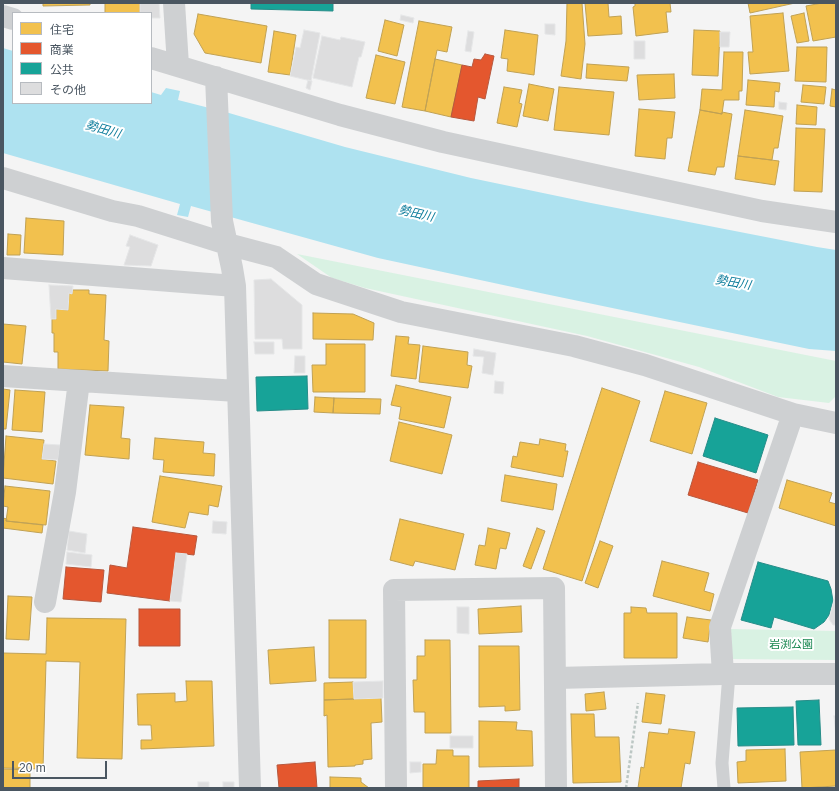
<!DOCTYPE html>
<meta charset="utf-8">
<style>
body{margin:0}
#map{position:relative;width:839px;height:791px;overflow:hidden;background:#f4f4f4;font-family:Arial,"Noto Sans JP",sans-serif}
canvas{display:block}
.frame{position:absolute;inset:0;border:4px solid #4a5661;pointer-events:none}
.legend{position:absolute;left:12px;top:12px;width:140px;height:92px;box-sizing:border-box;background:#fff;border:1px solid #b7bbc0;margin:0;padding:5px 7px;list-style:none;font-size:12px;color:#4a5661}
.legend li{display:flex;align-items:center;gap:8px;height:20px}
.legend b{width:20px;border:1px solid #b7bbc0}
.scale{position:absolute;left:12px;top:761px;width:95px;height:18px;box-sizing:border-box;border:2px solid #4a5661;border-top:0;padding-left:5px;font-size:12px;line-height:14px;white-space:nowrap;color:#4a5661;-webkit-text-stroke:3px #fff;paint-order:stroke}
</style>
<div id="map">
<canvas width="839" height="791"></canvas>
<div class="frame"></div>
<ul class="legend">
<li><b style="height:11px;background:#f2c14e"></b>住宅</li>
<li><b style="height:11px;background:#e4572e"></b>商業</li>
<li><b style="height:11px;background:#17a398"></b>公共</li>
<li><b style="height:11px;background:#ddddde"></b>その他</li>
</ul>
<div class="scale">20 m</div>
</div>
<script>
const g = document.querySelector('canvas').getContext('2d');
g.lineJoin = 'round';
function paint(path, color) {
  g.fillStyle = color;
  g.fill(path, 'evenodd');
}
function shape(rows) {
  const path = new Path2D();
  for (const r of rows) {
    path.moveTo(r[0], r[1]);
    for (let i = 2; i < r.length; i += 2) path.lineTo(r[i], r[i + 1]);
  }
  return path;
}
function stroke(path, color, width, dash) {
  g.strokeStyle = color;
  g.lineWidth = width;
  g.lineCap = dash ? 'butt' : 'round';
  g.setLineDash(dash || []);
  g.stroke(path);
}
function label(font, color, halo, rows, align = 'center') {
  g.font = font + ' Arial,"Noto Sans JP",sans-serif';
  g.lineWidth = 4;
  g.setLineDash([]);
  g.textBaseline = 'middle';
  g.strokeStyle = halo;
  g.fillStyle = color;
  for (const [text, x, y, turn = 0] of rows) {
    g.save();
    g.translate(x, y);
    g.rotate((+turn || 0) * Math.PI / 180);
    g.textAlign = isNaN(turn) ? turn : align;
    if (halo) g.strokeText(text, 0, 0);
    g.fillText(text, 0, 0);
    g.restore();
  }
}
const green = shape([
 [297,254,836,361,836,396,829,403,778,397,699,367,587,336,365,288,332,278],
 [731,629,836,631,836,660,732,659]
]);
const water = shape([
 [3,48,13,51,13,103,151,103,151,92,161,95,166,88,180,91,178,100,229,113,345,147,471,178,591,203,817,247,836,250,836,351,809,349,545,294,378,258,191,206,188,217,177,215,180,204,3,153]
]);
const homes = shape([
 [43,3,90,3,90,5,43,6,43,3],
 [105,3,140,3,140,13,105,13,105,3],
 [567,3,582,3,585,44,581,79,561,76,566,41,567,3],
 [585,3,608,3,609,17,621,16,622,34,588,36,585,3],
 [635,3,670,3,671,12,666,12,668,32,636,36,633,7,635,6,635,3],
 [748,3,795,3,750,13,748,3],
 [822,3,836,3,836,37,813,41,806,6,822,3],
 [783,13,789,71,750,74,748,52,753,52,750,16,783,13],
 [804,13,809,41,797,43,791,16,804,13],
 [198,14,267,26,261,63,205,53,194,34,198,14],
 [385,20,404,25,397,56,378,51,385,20],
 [419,21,452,27,447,52,437,50,425,111,402,107,419,21],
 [505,30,538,35,534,75,507,71,508,59,501,58,505,30],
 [694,30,720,31,718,76,692,75,694,30],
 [274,31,296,35,290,75,268,72,274,31],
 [797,47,827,47,826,82,795,81,797,47],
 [724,52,743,52,742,91,739,91,739,100,724,100,722,114,700,110,702,89,722,90,724,52],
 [376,55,405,62,395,104,366,98,376,55],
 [435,59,462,65,451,117,425,111,435,59],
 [587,64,629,67,627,81,586,78,587,64],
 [674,74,675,98,639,100,637,75,674,74],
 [748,80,780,83,779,92,775,91,774,107,746,105,748,80],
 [529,84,554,89,548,121,523,116,529,84],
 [803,85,826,87,824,104,801,102,803,85],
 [504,87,522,90,519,103,522,104,517,127,497,123,504,87],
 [559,87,614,92,609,135,554,130,559,87],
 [832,89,836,90,836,107,830,106,832,89],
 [797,105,817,107,816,125,796,124,797,105],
 [639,109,675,112,672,138,667,138,665,159,635,156,639,109],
 [700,110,722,114,722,112,732,114,724,167,717,167,715,175,688,171,700,110],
 [745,110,783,116,778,148,774,148,772,160,738,156,745,110],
 [796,128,825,129,822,192,794,191,796,128],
 [738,156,779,161,775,185,735,179,738,156],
 [26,218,64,221,63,255,24,253,26,218],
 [8,234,21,235,20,255,7,255,8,234],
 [72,290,89,290,89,294,106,295,104,340,109,341,108,371,58,369,58,352,54,352,54,333,52,333,52,319,56,319,56,309,68,310,69,293,72,294,72,290],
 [313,313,353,314,374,323,373,340,313,339,313,313],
 [3,324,26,326,22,364,3,362,3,324],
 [396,336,409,337,408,344,420,345,416,379,391,376,396,336],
 [326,344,365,344,365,392,313,392,312,365,326,365,326,344],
 [423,346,468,352,467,365,472,366,468,388,419,382,423,346],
 [396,385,451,397,444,428,399,419,401,407,391,405,396,385],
 [602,388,640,401,582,581,543,569,602,388],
 [3,389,10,390,6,429,3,429,3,389],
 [15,390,45,392,42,432,12,430,15,390],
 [665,391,707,403,692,454,650,441,665,391],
 [315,397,334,398,333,413,314,412,315,397],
 [334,398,381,399,380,414,333,413,334,398],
 [90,405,124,407,121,438,130,439,129,459,85,455,90,405],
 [399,422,452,435,442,474,390,461,399,422],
 [6,436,44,440,42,459,56,461,53,484,3,478,6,436],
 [155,438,204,442,203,453,215,454,214,476,163,472,164,460,153,459,155,438],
 [540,439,566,444,565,451,568,451,563,477,511,467,513,456,517,457,520,442,539,445,540,439],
 [505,475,557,484,553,510,501,501,505,475],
 [160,476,222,486,218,507,209,505,208,515,189,512,185,528,152,522,160,476],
 [787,480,832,493,829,502,836,504,836,526,779,508,787,480],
 [5,486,50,491,46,525,6,521,8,507,3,506,5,486],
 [3,518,7,519,6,521,43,525,42,533,3,528,3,518],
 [400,519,464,534,455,570,415,561,413,566,390,560,400,519],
 [488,528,510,533,506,549,500,548,496,569,475,565,479,545,485,546,488,528],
 [537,528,545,531,531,569,523,566,537,528],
 [600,541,613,546,598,588,585,583,600,541],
 [662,561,709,573,704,591,714,594,710,611,653,596,662,561],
 [8,596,32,597,29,640,6,639,8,596],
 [521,606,522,632,479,634,478,609,521,606],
 [631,607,646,608,647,613,677,613,677,658,624,658,624,613,631,613,631,607],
 [687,617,711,620,708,642,683,638,687,617],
 [47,618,126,619,122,759,77,758,80,662,46,661,43,769,3,768,3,653,46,654,47,618],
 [329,620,366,620,366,678,329,678,329,620],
 [425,640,450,640,451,733,425,733,425,712,414,712,413,680,417,680,417,656,425,656,425,640],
 [479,646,519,646,520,710,505,711,505,706,479,707,479,646],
 [314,647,316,681,270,684,268,650,314,647],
 [186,681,212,681,214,746,141,749,141,740,152,740,151,725,138,725,137,694,175,693,175,702,187,701,186,681],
 [353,682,354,699,324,700,324,683,353,682],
 [604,692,606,709,586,711,585,694,604,692],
 [646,693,665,695,661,724,642,722,646,693],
 [381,698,382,722,371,723,372,759,363,760,363,764,355,765,355,766,328,767,327,715,324,716,324,700,381,698],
 [571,714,594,714,595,737,619,737,621,782,573,783,571,714],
 [479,721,517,722,516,730,532,731,533,766,479,767,479,721],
 [669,729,695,732,690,764,685,763,681,788,638,788,641,767,644,768,649,732,668,734,669,729],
 [785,749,786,781,738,783,737,762,746,761,746,750,785,749],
 [437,750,453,750,453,756,469,756,469,788,423,788,423,764,436,764,437,750],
 [836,750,836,786,802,788,800,752,836,750],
 [3,769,30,770,30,788,3,788,3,769],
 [330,777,361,778,361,782,369,788,330,788,330,777]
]);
const shops = shape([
 [485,54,494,56,485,99,478,97,474,121,451,117,462,65,472,67,474,59,481,60,485,54],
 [698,462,758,480,748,513,688,495,698,462],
 [133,527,197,536,194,555,176,553,170,601,107,593,110,565,127,568,133,527],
 [66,567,104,570,101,602,63,599,66,567],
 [139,609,180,609,180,646,139,646,139,609],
 [315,762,317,788,279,788,277,765,315,762],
 [519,779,519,788,478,788,478,781,519,779]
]);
const public = shape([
 [251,3,333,3,333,11,251,9,251,3],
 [307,376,308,409,257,411,256,377,307,376],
 [715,418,768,435,756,473,703,456,715,418],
 [758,562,828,581,831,589,833,601,829,615,824,622,814,629,774,617,771,628,741,620,758,562],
 [819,700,821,745,798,745,796,701,819,700],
 [793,707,794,745,738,746,737,708,793,707]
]);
const building = shape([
 [140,3,159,3,160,18,151,18,151,13,140,13,140,3],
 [401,15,414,18,413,23,400,20,401,15],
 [545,24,555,24,555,35,545,34,545,24],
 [304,30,320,33,311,81,290,76,296,47,300,48,304,30],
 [468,31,474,32,471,52,465,51,468,31],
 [720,32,730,32,729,47,720,47,720,32],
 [322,36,340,40,341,37,365,42,361,57,359,57,352,87,313,78,322,36],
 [634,41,645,41,645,59,634,59,634,41],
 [308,80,312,81,310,90,306,88,308,80],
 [779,102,787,103,786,110,779,109,779,102],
 [130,235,158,245,151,266,124,265,130,247,126,246,130,235],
 [271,279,302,305,302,349,283,349,282,339,255,339,254,280,271,279],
 [49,285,73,286,72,294,69,293,68,310,56,309,56,319,51,319,49,285],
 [254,342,274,342,274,354,255,354,254,342],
 [474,349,496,353,493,375,482,373,484,357,473,356,474,349],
 [295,356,305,356,305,373,294,373,295,356],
 [495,381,504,382,503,394,494,393,495,381],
 [44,444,60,445,58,460,42,459,44,444],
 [213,521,227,522,226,534,212,533,213,521],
 [69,531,87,534,85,553,67,550,69,531],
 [67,552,92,555,91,567,66,564,67,552],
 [176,553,187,554,181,602,170,601,176,553],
 [836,592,836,625,833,625,829,619,836,592],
 [457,607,469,607,469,634,457,633,457,607],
 [383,681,383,698,354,699,353,682,383,681],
 [834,716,836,716,836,738,834,716],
 [450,736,473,736,473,748,450,748,450,736],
 [410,762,421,762,421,772,410,773,410,762],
 [198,782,209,782,209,788,198,788,198,782],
 [223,782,234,782,234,788,223,788,223,782]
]);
const path = shape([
 [626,788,638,703]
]);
const service = shape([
 [724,788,722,763,729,674]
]);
const minor = shape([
 [174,3,178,65],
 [3,16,13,19],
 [151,58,340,115,443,142,762,211,836,222],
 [216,77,222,221,232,268,235,286,250,788],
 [3,178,112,211,138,216,227,244,276,257,316,284,401,312,574,346,645,365,793,414,836,423],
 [3,268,235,286],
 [3,376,237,391],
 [45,602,65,492,79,381],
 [723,674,720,627,793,414],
 [555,678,723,674,836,674],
 [396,788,394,590,554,588,556,788]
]);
const parkNames = [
 ["岩渕公園",791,645]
];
const waterNames = [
 ["勢田川",103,130,16],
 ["勢田川",416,214,13],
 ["勢田川",733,283,10]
];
paint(green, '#d9f2e3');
paint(water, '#aee2f0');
paint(homes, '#f2c14e');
stroke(homes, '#c0a154', 1);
paint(shops, '#e4572e');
stroke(shops, '#b6573d', 1);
paint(public, '#17a398');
stroke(public, '#268c88', 1);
paint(building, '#ddddde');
stroke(building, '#e5e6e7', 1);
stroke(path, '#bcc7c4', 2.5, [3, 2]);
stroke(service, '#ced0d2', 13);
stroke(minor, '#ced0d2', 22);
label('11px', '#17864f', '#fff', parkNames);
label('italic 12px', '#0c7c9b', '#fff', waterNames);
</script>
